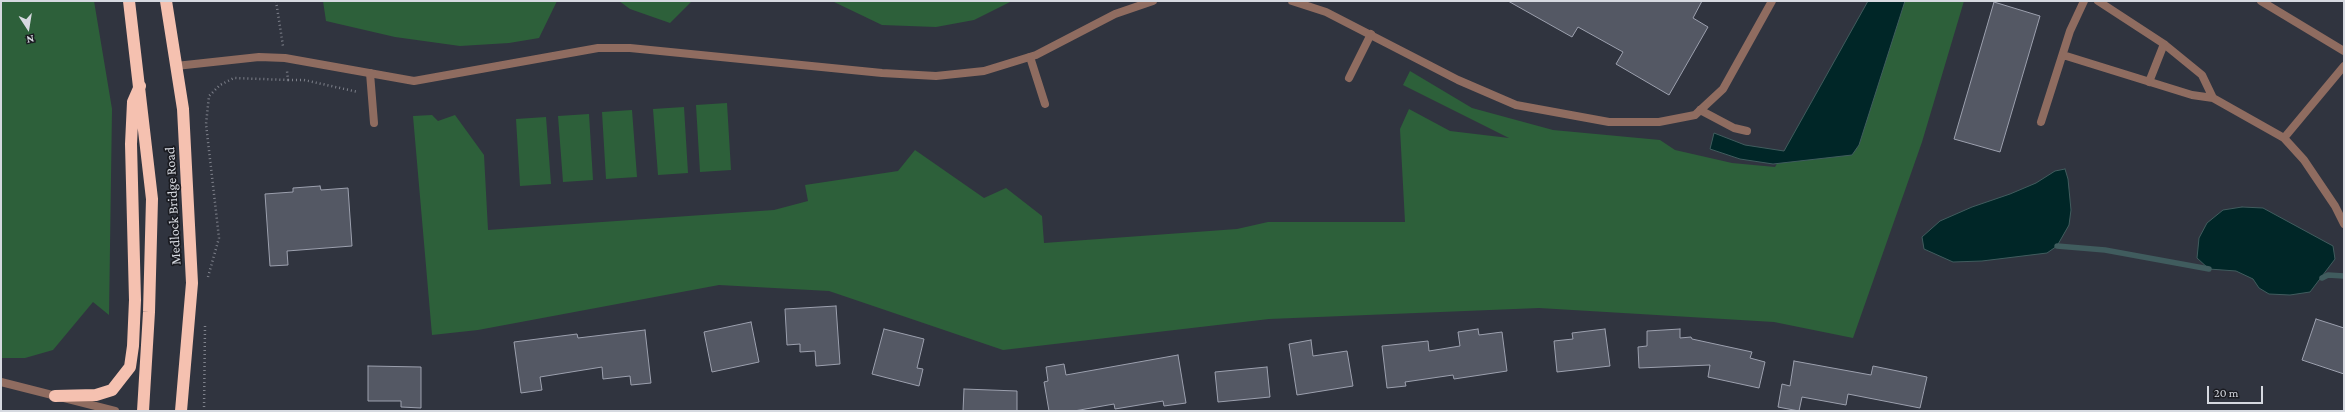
<!DOCTYPE html>
<style>
body{margin:0}
#map{position:relative;width:2345px;height:412px;overflow:hidden;background:#30343f;font-family:"Crimson Pro",serif}
canvas{display:block}
.frame{position:absolute;inset:0;border:2px solid #d6d9e0;pointer-events:none}
.north{position:absolute;left:8px;top:8px;width:40px;height:40px;-webkit-text-stroke:3px #1a1b21;paint-order:stroke;rotate:168deg;font-size:11px;font-weight:700;line-height:16px;text-align:center;color:#d6d9e0}
.north::after{content:'';display:block;margin:auto;width:14px;height:18px;background:#d6d9e0;clip-path:polygon(50% 0,100% 100%,50% 72%,0 100%)}
.scale{position:absolute;left:2207px;top:386px;width:56px;height:18px;box-sizing:border-box;border:2px solid #d6d9e0;border-top:0;padding-left:5px;font-size:12px;line-height:14px;white-space:nowrap;color:#d6d9e0;-webkit-text-stroke:3px #1a1b21;paint-order:stroke}
</style>
<div id="map">
<canvas width="2345" height="412"></canvas>
<div class="frame"></div>
<div class="north">N</div>
<div class="scale">20 m</div>
</div>
<script>
const g = document.querySelector('canvas').getContext('2d');
g.lineJoin = 'round';
function paint(path, color) {
  g.fillStyle = color;
  g.fill(path, 'evenodd');
}
function shape(rows) {
  const path = new Path2D();
  for (const r of rows) {
    path.moveTo(r[0], r[1]);
    for (let i = 2; i < r.length; i += 2) path.lineTo(r[i], r[i + 1]);
  }
  return path;
}
function stroke(path, color, width, dash) {
  g.strokeStyle = color;
  g.lineWidth = width;
  g.lineCap = dash ? 'butt' : 'round';
  g.setLineDash(dash || []);
  g.stroke(path);
}
function label(font, color, halo, rows, align = 'center') {
  g.font = font + ' "Crimson Pro",serif';
  g.lineWidth = 3.5;
  g.setLineDash([]);
  g.textBaseline = 'middle';
  g.strokeStyle = halo;
  g.fillStyle = color;
  for (const [text, x, y, turn = 0] of rows) {
    g.save();
    g.translate(x, y);
    g.rotate((+turn || 0) * Math.PI / 180);
    g.textAlign = isNaN(turn) ? turn : align;
    if (halo) g.strokeText(text, 0, 0);
    g.fillText(text, 0, 0);
    g.restore();
  }
}
const green = shape([
 [1,1,94,1,112,109,109,315,93,302,53,350,25,358,1,358],
 [323,1,557,1,539,38,509,43,460,46,395,37,326,21],
 [619,1,692,1,670,23,630,9],
 [832,1,1012,1,974,20,936,27,882,25],
 [1869,1,1964,1,1922,142,1853,338,1774,322,1539,308,1269,319,1003,350,829,291,719,285,478,330,432,335,413,116,432,115,438,121,455,115,484,155,488,230,774,210,808,201,805,185,898,171,915,150,984,198,1006,188,1042,216,1044,243,1237,229,1268,222,1405,222,1400,129,1409,109,1450,131,1509,138,1403,85,1410,71,1472,108,1553,130,1660,140,1675,150,1732,163,1775,167],
 [727,103,731,170,700,172,696,105],
 [684,107,688,173,658,175,653,109],
 [632,110,637,177,606,179,602,112],
 [589,114,593,180,563,182,558,116],
 [546,117,551,184,520,186,516,119]
]);
const water = shape([
 [1868,1,1905,1,1859,145,1852,155,1773,164,1740,159,1710,149,1714,133,1745,145,1784,151,1868,1],
 [2065,169,2068,179,2071,210,2069,225,2057,246,2047,253,1982,261,1953,262,1924,249,1922,237,1940,221,1972,207,2010,194,2036,183,2055,171,2065,169],
 [2242,207,2263,208,2333,246,2335,259,2310,292,2290,295,2269,294,2259,288,2253,279,2236,271,2209,269,2197,258,2199,238,2207,223,2223,210,2242,207]
]);
const stream = shape([
 [2057,246,2105,250,2209,269],
 [2322,278,2328,275,2344,276]
]);
const building = shape([
 [1508,1,1702,1,1693,18,1708,27,1669,95,1616,64,1623,52,1578,27,1572,37,1508,1],
 [1994,2,2040,16,2000,152,1954,139,1994,2],
 [320,186,321,190,348,188,352,246,287,251,288,265,270,266,265,194,293,192,293,188,320,186],
 [836,306,840,364,816,366,815,351,800,352,800,344,787,345,785,309,836,306],
 [2316,319,2344,328,2344,374,2302,360,2316,319],
 [751,322,759,362,712,372,704,332,751,322],
 [884,329,924,339,917,368,923,369,919,386,872,374,884,329],
 [1478,329,1479,335,1502,332,1507,371,1454,379,1453,375,1405,382,1406,386,1387,388,1382,346,1428,341,1429,351,1460,346,1458,332,1478,329],
 [1605,329,1610,366,1557,372,1554,341,1573,339,1572,333,1605,329],
 [1680,329,1680,338,1691,337,1692,339,1752,352,1750,358,1765,362,1759,388,1708,377,1710,365,1639,368,1638,347,1647,346,1647,331,1680,329],
 [645,330,651,383,631,385,630,376,603,379,602,367,540,377,542,390,521,393,514,342,577,334,578,338,645,330],
 [1311,340,1313,356,1347,351,1353,386,1297,395,1289,344,1311,340],
 [1178,355,1186,403,1164,406,1163,401,1115,409,1114,404,1074,411,1049,411,1044,382,1048,381,1046,367,1064,364,1066,375,1178,355],
 [1794,361,1871,375,1873,366,1927,377,1920,408,1848,394,1846,405,1802,397,1799,411,1778,407,1782,384,1790,386,1794,361],
 [368,366,421,367,421,408,401,407,401,401,368,401,368,366],
 [1267,367,1270,397,1218,402,1215,372,1267,367],
 [964,389,1017,391,1017,411,963,411,964,389]
]);
const path = shape([
 [276,1,283,46],
 [288,80,304,80,358,92],
 [208,277,219,238,206,124,209,96,220,85,234,78,288,80,287,71],
 [204,411,205,326]
]);
const lane = shape([
 [1030,57,1045,104],
 [370,73,374,123],
 [1349,78,1371,34],
 [1700,110,1734,128,1747,131]
]);
const street = shape([
 [1292,1,1326,12,1458,80,1516,105,1609,122,1659,122,1695,115,1723,89,1772,1],
 [2098,1,2164,44,2202,75,2213,98],
 [2261,1,2344,51],
 [2063,55,2192,95,2213,98,2284,138,2304,160,2335,206,2344,224],
 [176,66,259,57,285,58,414,81,598,48,630,48,882,73,936,76,984,71,1036,55,1115,14,1153,1],
 [2149,82,2164,44],
 [2041,122,2070,31,2084,1],
 [2284,138,2344,66],
 [1,382,115,411]
]);
const highway = shape([
 [129,1,152,199,149,312,143,411],
 [166,1,183,109,192,283,181,411],
 [55,396,96,395,112,390,130,367,133,346,135,300,131,144,133,102,140,86]
]);
const streetNames = [
 ["Medlock Bridge Road",173,206,-93]
];
paint(green, '#2d603a');
paint(water, '#002627');
stroke(water, '#405c5e', 1);
stroke(stream, '#405c5e', 5.5);
paint(building, '#545864');
stroke(building, '#9ca0ae', 1);
stroke(path, '#7e818b', 2.5, [1, 3]);
stroke(lane, '#8f6c60', 8);
stroke(street, '#8f6c60', 8);
stroke(highway, '#f5c1b0', 12);
label('14px', '#d6d9e0', '#1a1b21', streetNames);
</script>
